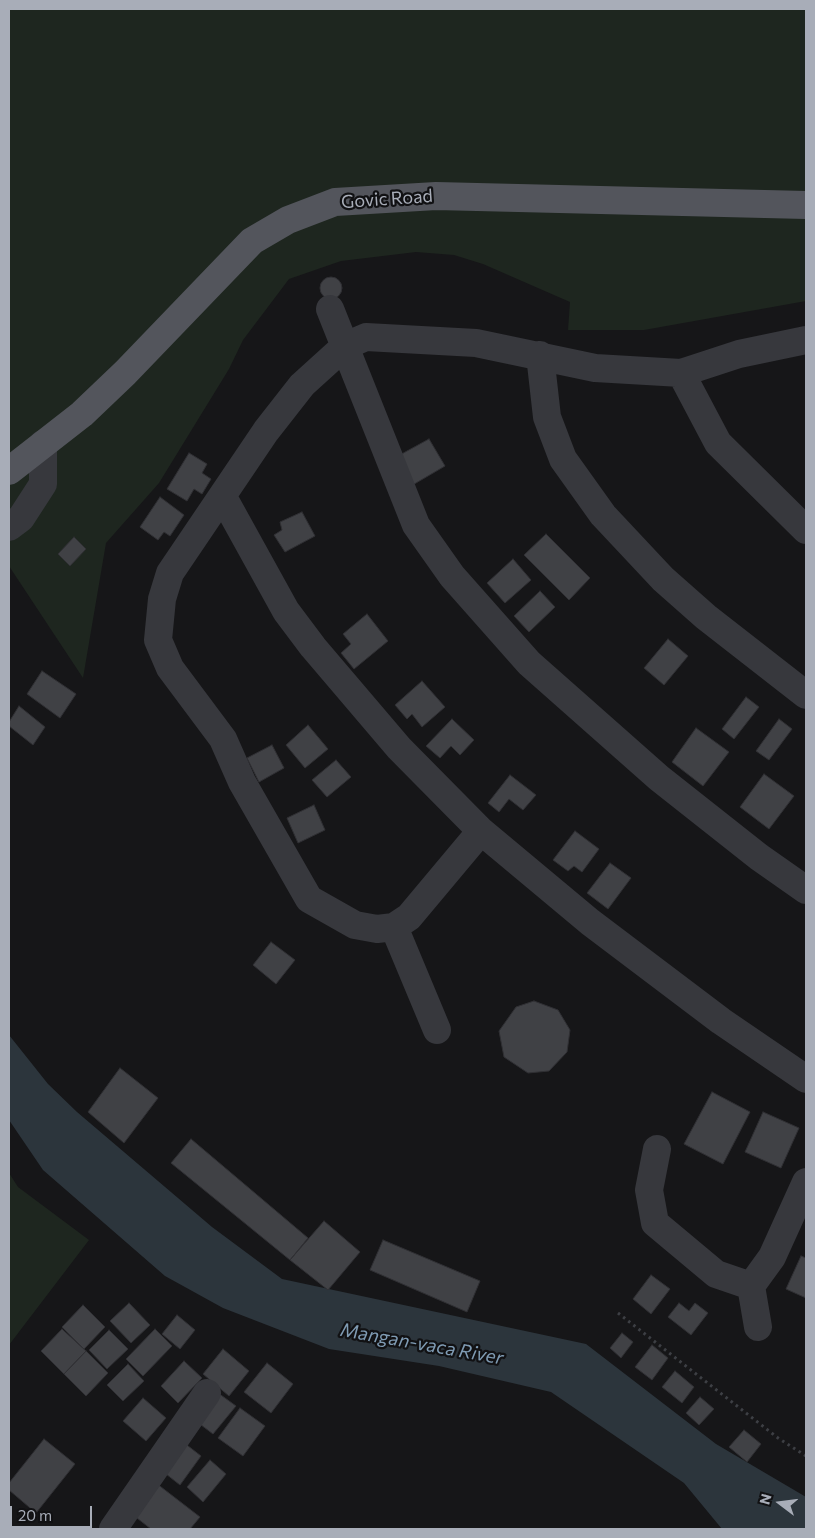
<!DOCTYPE html>
<style>
body{margin:0}
#map{position:relative;width:815px;height:1538px;overflow:hidden;background:#161618;font-family:Commissioner,sans-serif}
canvas{display:block}
.frame{position:absolute;inset:0;border:10px solid #a8adb8;pointer-events:none}
.north{position:absolute;left:755px;top:1478px;width:50px;height:50px;-webkit-text-stroke:4px #111113;paint-order:stroke;rotate:285deg;font-size:14px;font-weight:700;line-height:20px;text-align:center;color:#a8adb8}
.north::after{content:'';display:block;margin:auto;width:18px;height:22px;background:#a8adb8;clip-path:polygon(50% 0,100% 100%,50% 72%,0 100%)}
.scale{position:absolute;left:10px;top:1506px;width:82px;height:22px;box-sizing:border-box;border:2px solid #a8adb8;border-top:0;padding-left:6px;font-size:15px;line-height:18px;white-space:nowrap;color:#a8adb8;-webkit-text-stroke:4px #111113;paint-order:stroke}
</style>
<div id="map">
<canvas width="815" height="1538"></canvas>
<div class="frame"></div>
<div class="north">N</div>
<div class="scale">20 m</div>
</div>
<script>
const g = document.querySelector('canvas').getContext('2d');
g.lineJoin = 'round';
function paint(path, color) {
  g.fillStyle = color;
  g.fill(path, 'evenodd');
}
function shape(rows) {
  const path = new Path2D();
  for (const r of rows) {
    if (r.length === 3) {
      path.moveTo(r[0] + r[2], r[1]);
      path.arc(r[0], r[1], r[2], 0, 2 * Math.PI);
      continue;
    }
    path.moveTo(r[0], r[1]);
    for (let i = 2; i < r.length; i += 2) path.lineTo(r[i], r[i + 1]);
  }
  return path;
}
function stroke(path, color, width, dash) {
  g.strokeStyle = color;
  g.lineWidth = width;
  g.lineCap = dash ? 'butt' : 'round';
  g.setLineDash(dash || []);
  g.stroke(path);
}
function label(font, color, halo, rows, align = 'center') {
  g.font = font + ' Commissioner,sans-serif';
  g.lineWidth = 4.5;
  g.setLineDash([]);
  g.textBaseline = 'middle';
  g.strokeStyle = halo;
  g.fillStyle = color;
  for (const [text, x, y, turn = 0] of rows) {
    g.save();
    g.translate(x, y);
    g.rotate((+turn || 0) * Math.PI / 180);
    g.textAlign = isNaN(turn) ? turn : align;
    if (halo) g.strokeText(text, 0, 0);
    g.fillText(text, 0, 0);
    g.restore();
  }
}
const green = shape([
 [9,9,806,9,806,301,644,330,568,330,570,302,483,264,454,255,416,252,341,261,289,279,243,340,229,369,159,483,106,543,83,678,9,566],
 [9,1173,18,1187,89,1240,9,1345]
]);
const water = shape([
 [9,1035,48,1084,77,1112,212,1227,282,1279,586,1344,716,1444,806,1497,806,1529,722,1529,684,1483,551,1392,439,1366,329,1349,223,1308,165,1276,43,1170,9,1120]
]);
const building = shape([
 [331,288,11],
 [429,439,445,466,404,490,398,456,429,439],
 [189,453,207,464,202,473,211,479,202,494,194,489,187,501,167,489,189,453],
 [160,497,184,515,170,536,164,532,158,540,140,527,160,497],
 [302,512,315,536,285,552,274,535,282,530,280,522,302,512],
 [546,534,590,578,569,600,524,555,546,534],
 [74,537,86,549,70,566,58,554,74,537],
 [513,559,531,580,505,603,487,583,513,559],
 [540,591,555,607,529,632,514,616,540,591],
 [367,614,388,641,354,669,341,653,351,644,343,634,367,614],
 [668,639,688,656,664,685,644,668,668,639],
 [42,671,76,694,60,718,27,694,42,671],
 [422,681,445,707,422,727,412,714,407,719,395,705,422,681],
 [746,697,759,707,734,739,722,729,746,697],
 [19,706,45,727,33,745,9,726,9,722,19,706],
 [452,719,474,740,460,755,451,746,440,758,426,746,452,719],
 [779,719,792,729,769,760,756,751,779,719],
 [308,725,328,749,305,768,286,745,308,725],
 [696,728,729,752,703,786,672,762,696,728],
 [272,745,284,768,259,782,247,758,272,745],
 [336,760,351,777,327,797,312,780,336,760],
 [764,774,794,796,769,829,740,807,764,774],
 [510,775,536,795,523,810,509,799,499,812,488,803,510,775],
 [314,805,325,830,298,843,287,818,314,805],
 [575,831,599,849,582,872,574,866,568,871,553,860,575,831],
 [610,863,631,878,608,909,587,893,610,863],
 [271,942,295,960,276,984,253,965,271,942],
 [534,1001,558,1010,570,1030,567,1052,549,1071,528,1073,504,1057,499,1031,516,1007,534,1001],
 [120,1068,158,1098,124,1143,88,1112,120,1068],
 [712,1092,750,1112,723,1164,684,1144,712,1092],
 [763,1112,799,1128,781,1168,745,1152,763,1112],
 [191,1139,308,1238,290,1260,171,1163,191,1139],
 [324,1221,360,1252,328,1290,290,1260,324,1221],
 [383,1240,480,1281,467,1312,370,1270,383,1240],
 [801,1256,806,1258,806,1298,786,1289,801,1256],
 [651,1275,670,1289,651,1314,633,1299,651,1275],
 [129,1303,150,1325,131,1343,110,1321,129,1303],
 [679,1303,689,1311,695,1303,708,1313,691,1335,668,1317,679,1303],
 [83,1305,105,1327,84,1349,62,1327,83,1305],
 [177,1315,195,1330,180,1349,162,1334,177,1315],
 [62,1329,86,1351,64,1374,41,1351,62,1329],
 [155,1329,172,1346,143,1376,126,1359,155,1329],
 [109,1330,128,1349,107,1369,89,1350,109,1330],
 [622,1333,633,1342,621,1358,610,1348,622,1333],
 [652,1345,668,1358,652,1380,635,1367,652,1345],
 [223,1349,249,1371,229,1396,203,1374,223,1349],
 [86,1351,108,1373,86,1396,64,1374,86,1351],
 [184,1361,202,1378,178,1403,161,1386,184,1361],
 [267,1363,293,1384,271,1413,244,1392,267,1363],
 [128,1364,144,1381,123,1401,107,1385,128,1364],
 [675,1371,694,1387,682,1403,662,1387,675,1371],
 [214,1390,236,1406,213,1434,192,1418,214,1390],
 [700,1397,714,1409,699,1425,686,1413,700,1397],
 [143,1398,166,1418,146,1441,123,1421,143,1398],
 [240,1408,265,1426,243,1456,218,1438,240,1408],
 [744,1430,761,1444,747,1462,729,1447,744,1430],
 [44,1439,75,1464,36,1513,9,1490,9,1483,44,1439],
 [183,1442,201,1456,180,1485,161,1470,183,1442],
 [210,1460,226,1474,203,1502,187,1487,210,1460],
 [152,1480,200,1517,190,1529,151,1529,128,1511,152,1480]
]);
const path = shape([
 [618,1313,778,1438,806,1456]
]);
const minor = shape([
 [330,309,416,525,452,576,529,663,659,778,759,857,806,890],
 [540,355,547,417,563,459,603,515,663,579,706,617,806,695],
 [681,373,718,443,806,530],
 [223,497,286,611,313,647,399,748,481,831,590,922,721,1021,806,1079],
 [9,527,21,518,43,484,43,444],
 [481,831,409,917,394,927,377,929,355,925,309,899,242,782,223,739,170,668,158,640,162,599,170,573,266,431,302,385,345,346,366,337,476,343,595,368,681,373,739,354,806,340],
 [394,927,437,1030],
 [657,1149,649,1190,655,1223,716,1274,751,1286,772,1257,806,1182],
 [751,1286,758,1327],
 [113,1529,207,1393]
]);
const major = shape([
 [9,471,82,414,125,373,252,241,288,220,335,202,436,196,806,205]
]);
const streetNames = [
 ["Govic Road",387,199,-4]
];
const waterNames = [
 ["Mangan-vaca River",422,1344,10]
];
paint(green, '#1e261f');
paint(water, '#2c353c');
paint(building, '#404145');
stroke(building, '#303034', 1);
stroke(path, '#3d3f44', 3, [2.5, 4]);
stroke(minor, '#37383d', 28);
stroke(major, '#53555c', 28);
label('18px', '#a8adb8', '#111113', streetNames);
label('italic 19px', '#7f9bb3', '#111113', waterNames);
</script>
